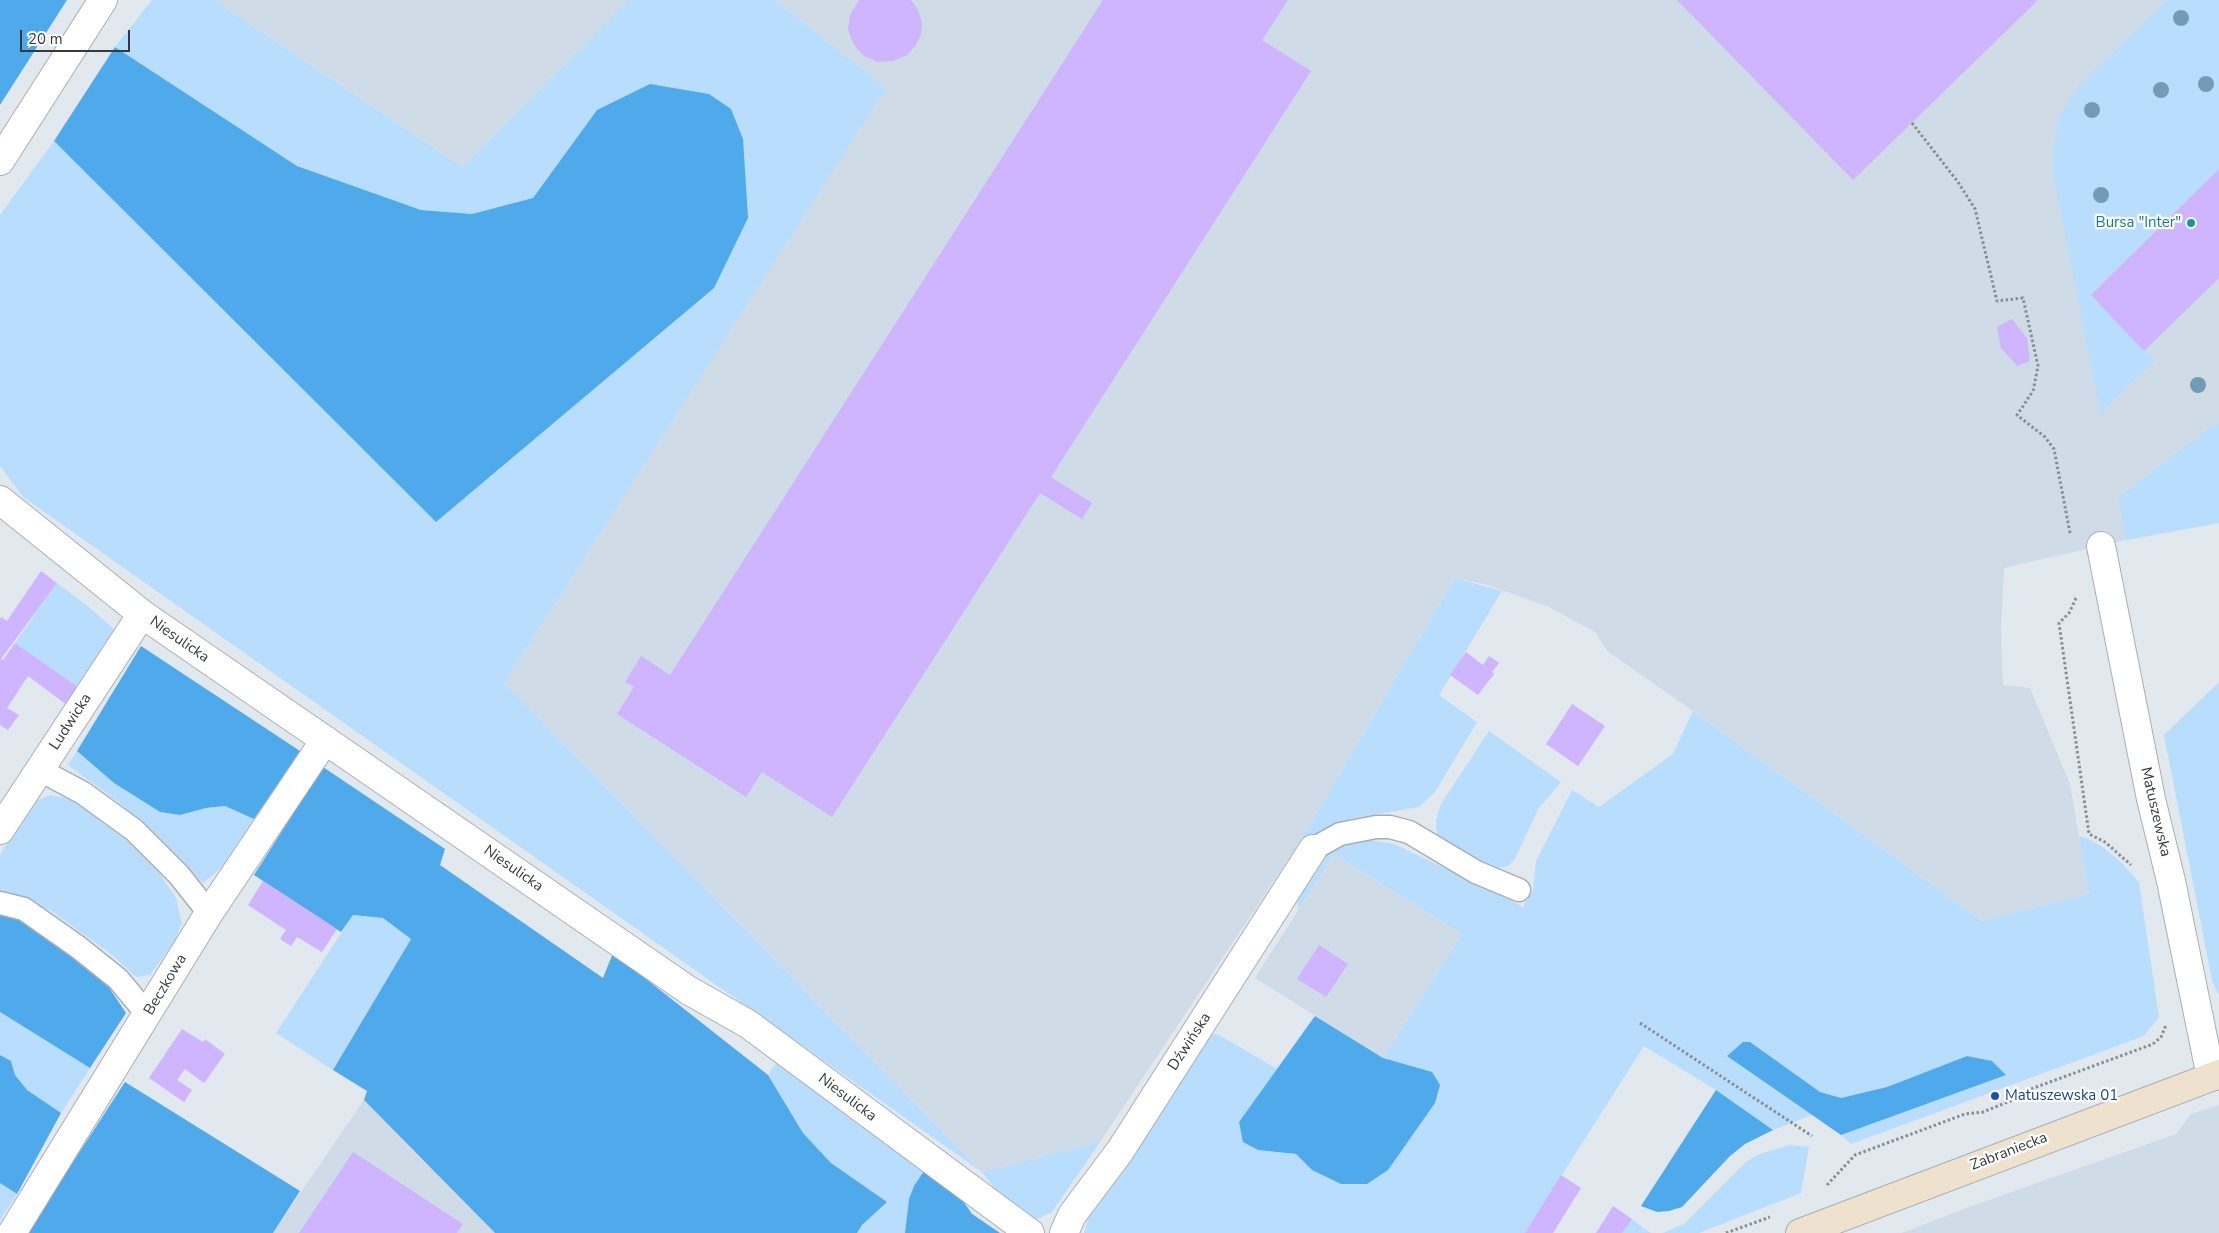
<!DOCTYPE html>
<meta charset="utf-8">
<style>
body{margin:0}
#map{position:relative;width:2219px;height:1233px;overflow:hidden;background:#e1e8ee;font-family:"Nunito Sans",sans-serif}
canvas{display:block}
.scale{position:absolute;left:20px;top:30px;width:110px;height:22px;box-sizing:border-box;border:2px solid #373a3c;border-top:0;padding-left:6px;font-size:15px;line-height:18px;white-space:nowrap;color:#373a3c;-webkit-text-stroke:4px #fff;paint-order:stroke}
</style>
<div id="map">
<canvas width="2219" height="1233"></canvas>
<div class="scale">20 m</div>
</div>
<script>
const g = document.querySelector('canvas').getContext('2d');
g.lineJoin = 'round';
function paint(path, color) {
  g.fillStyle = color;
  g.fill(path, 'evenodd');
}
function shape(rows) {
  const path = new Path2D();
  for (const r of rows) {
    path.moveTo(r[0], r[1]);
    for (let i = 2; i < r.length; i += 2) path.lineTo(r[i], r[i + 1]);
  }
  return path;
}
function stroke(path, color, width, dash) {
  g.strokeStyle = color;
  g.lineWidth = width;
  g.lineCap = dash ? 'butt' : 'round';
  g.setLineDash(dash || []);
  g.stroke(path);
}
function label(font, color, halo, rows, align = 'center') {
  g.font = font + ' "Nunito Sans",sans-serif';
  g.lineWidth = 4.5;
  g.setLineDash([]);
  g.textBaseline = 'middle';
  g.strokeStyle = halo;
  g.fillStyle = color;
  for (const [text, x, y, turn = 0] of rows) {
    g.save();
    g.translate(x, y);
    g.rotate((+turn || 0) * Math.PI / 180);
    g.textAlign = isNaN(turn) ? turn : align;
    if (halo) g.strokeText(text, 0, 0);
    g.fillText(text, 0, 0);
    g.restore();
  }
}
const built = shape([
 [215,0,628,0,462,167],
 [775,0,2219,0,2219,523,2126,540,2004,568,2001,631,2003,685,2030,688,2070,784,2089,894,1982,921,1693,711,1607,651,1595,632,1549,607,1488,585,1455,578,1299,843,1100,1142,982,1172,504,683,885,88],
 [1334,854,1462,934,1383,1058,1255,978],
 [364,1100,495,1233,273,1233],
 [2219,1105,2219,1233,1902,1233,1969,1207,2176,1134,2191,1114]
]);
const green = shape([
 [152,0,215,0,462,167,628,0,775,0,886,88,504,683,982,1172,1100,1142,1052,1212,1037,1219,1022,1212,1004,1200,982,1172,23,497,0,466,0,215,54,141,436,522,597,110,533,198,472,214,421,210,297,166,115,47],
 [2167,0,2219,0,2219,169,2091,294,2144,351,2156,359,2100,413,2053,175,2053,149,2059,118,2078,87],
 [2215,424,2219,424,2219,523,2126,540,2118,498],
 [1455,578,1502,591,1439,695,1477,722,1435,792,1419,807,1354,818,1323,829,1299,843],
 [57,583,89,607,115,630,78,687,15,643],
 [2219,682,2219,994,2218,994,2212,980,2164,735],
 [1693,711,1982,921,2089,894,2079,836,2087,838,2104,848,2123,864,2139,883,2159,1017,2144,1036,1851,1144,1841,1135,2005,1075,1967,1056,1887,1087,1841,1098,1820,1093,1750,1042,1728,1056,1812,1115,1773,1130,1716,1090,1644,1046,1525,1233,1084,1233,1090,1211,1209,1033,1219,1035,1277,1069,1239,1122,1258,1150,1296,1154,1312,1170,1405,1066,1383,1058,1462,934,1334,854,1299,909,1296,897,1316,864,1336,848,1349,844,1370,840,1394,844,1501,895,1523,907,1533,890,1536,861,1572,790,1599,807,1673,754],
 [1489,731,1561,782,1538,809,1515,859,1508,866,1487,870,1447,846,1437,835,1436,821,1441,804],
 [77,751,114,783,160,812,180,815,206,808,225,806,254,819,221,868,203,883,180,863,154,833,122,805,68,765],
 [51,795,79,800,98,816,152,862,176,898,182,923,175,941,150,975,136,977,111,954,50,910,0,892,0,855,31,803],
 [353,915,383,918,411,939,333,1070,276,1033],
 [0,1012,90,1068,61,1113,26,1090,15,1075,11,1061,0,1055],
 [778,1060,926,1168,914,1186,909,1199,905,1233,857,1233,862,1225,887,1202,831,1163,803,1133,768,1075],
 [1790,1145,1809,1147,1801,1193,1699,1233,1663,1233,1684,1224,1747,1161,1760,1154],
 [0,1183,17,1194,0,1220],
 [1632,1219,1643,1228,1651,1233,1659,1233,1622,1233]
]);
const forest = shape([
 [0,0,67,0,0,105],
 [115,47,297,166,421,210,472,214,533,198,597,110,650,84,709,94,731,109,743,139,748,218,714,288,436,522,54,141],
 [141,646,300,751,254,819,225,806,206,808,180,815,160,812,114,783,77,751],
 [323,767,445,849,440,865,603,978,613,953,768,1075,803,1133,831,1163,887,1202,862,1225,857,1233,495,1233,364,1100,367,1091,333,1070,411,939,383,918,353,915,341,932,254,875],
 [0,914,16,917,100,974,126,1013,90,1068,0,1012],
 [1315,1016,1383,1058,1432,1072,1440,1085,1435,1103,1388,1170,1367,1184,1341,1184,1312,1170,1296,1154,1258,1150,1243,1142,1239,1122],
 [1743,1042,1750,1042,1820,1092,1841,1098,1887,1087,1967,1056,1992,1061,2006,1075,1841,1135,1727,1056],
 [0,1055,11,1061,15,1075,27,1090,61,1113,17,1194,0,1183],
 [125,1082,300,1191,273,1233,27,1233],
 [1716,1090,1773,1130,1745,1144,1730,1156,1682,1207,1669,1211,1657,1212,1641,1206],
 [926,1168,954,1188,972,1214,1000,1233,905,1233,909,1199,914,1186]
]);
const building = shape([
 [859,0,911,0,918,10,922,23,921,35,915,46,907,55,893,61,878,62,864,56,854,45,848,30,850,15],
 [1103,0,1288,0,1262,40,1311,71,1051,477,1092,503,1082,519,1040,493,832,817,762,772,746,797,617,714,634,687,625,682,641,656,670,675],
 [1677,0,2038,0,1853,180],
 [2219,169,2219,278,2144,351,2091,295],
 [2012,319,2027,338,2030,361,2017,366,2001,348,1997,327],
 [41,571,57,583,1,659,3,660,15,643,78,687,67,705,28,676,7,708,19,715,8,730,0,725,0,619,1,617,7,621],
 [1466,652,1483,665,1489,656,1499,663,1492,672,1494,674,1478,695,1450,675],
 [1572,704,1605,726,1578,766,1546,744],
 [263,881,337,929,322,952,297,937,291,946,280,939,286,930,248,905],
 [1319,945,1348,964,1326,997,1297,979],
 [182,1029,203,1042,205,1039,225,1054,204,1083,185,1069,177,1080,192,1090,184,1102,149,1078],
 [353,1152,463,1224,457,1233,299,1233],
 [1561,1175,1581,1188,1553,1233,1525,1233],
 [1613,1206,1632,1219,1622,1233,1596,1233]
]);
const path = shape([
 [1912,123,1958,182,1975,209,1997,301,2023,298,2038,366,2033,391,2017,415,2045,437,2054,449,2070,533],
 [2076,598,2069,613,2059,623,2089,834,2105,842,2131,865],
 [1640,1023,1812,1136],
 [1827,1185,1855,1155,1965,1114,1983,1112,2015,1099,2031,1089,2153,1044,2161,1037,2166,1025],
 [1726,1233,1770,1217]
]);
const service = shape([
 [40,770,83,793,134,830,179,875,209,913],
 [1313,849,1340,834,1376,827,1390,827,1409,832,1476,872,1519,890],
 [0,903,24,909,78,947,118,979,148,1015]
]);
const minor = shape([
 [0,161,103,0],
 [0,500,142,614,688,990,748,1024,1030,1233],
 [2101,546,2151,799,2171,881,2211,1077],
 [0,830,142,614],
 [12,1233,209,913,325,740],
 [1064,1233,1072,1215,1120,1151,1313,849]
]);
const secondary = shape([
 [1800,1233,2219,1074]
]);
const trees = [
 [2181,18],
 [2206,84],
 [2161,90],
 [2092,110],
 [2101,195],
 [2198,385]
];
const markers = [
 [2191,223,5,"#0f9aa8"],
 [1995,1096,5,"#1a4fb4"]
];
const cultureNames = [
 ["Bursa \"Inter\"",2181,223]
];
const streetNames = [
 ["Niesulicka",179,640,35],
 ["Ludwicka",71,722,-57],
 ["Matuszewska",2155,812,77],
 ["Niesulicka",513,869,35],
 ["Beczkowa",166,985,-59],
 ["Dźwińska",1190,1042,-57],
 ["Niesulicka",847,1098,37],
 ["Zabraniecka",2009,1152,-21]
];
const transitNames = [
 ["Matuszewska 01",2005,1096]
];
paint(built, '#cfdce7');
paint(green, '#b9defd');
paint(forest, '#4faaec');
paint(building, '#ceb5fe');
stroke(service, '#a8afb4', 25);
stroke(minor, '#a8afb4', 30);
stroke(secondary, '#a8afb4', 30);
stroke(path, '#888d91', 3, [2.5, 2.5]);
stroke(service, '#fff', 22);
stroke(minor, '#fff', 28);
stroke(secondary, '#eee2ce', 28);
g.fillStyle = '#749bb6';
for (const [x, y] of trees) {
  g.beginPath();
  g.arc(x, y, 8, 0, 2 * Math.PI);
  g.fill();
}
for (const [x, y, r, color] of markers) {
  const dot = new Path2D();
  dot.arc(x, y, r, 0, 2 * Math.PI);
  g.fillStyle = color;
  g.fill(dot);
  stroke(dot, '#fff', 2);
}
label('15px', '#0d838f', '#fff', cultureNames, 'right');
label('15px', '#373a3c', '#fff', streetNames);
label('15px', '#164399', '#fff', transitNames, 'left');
</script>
